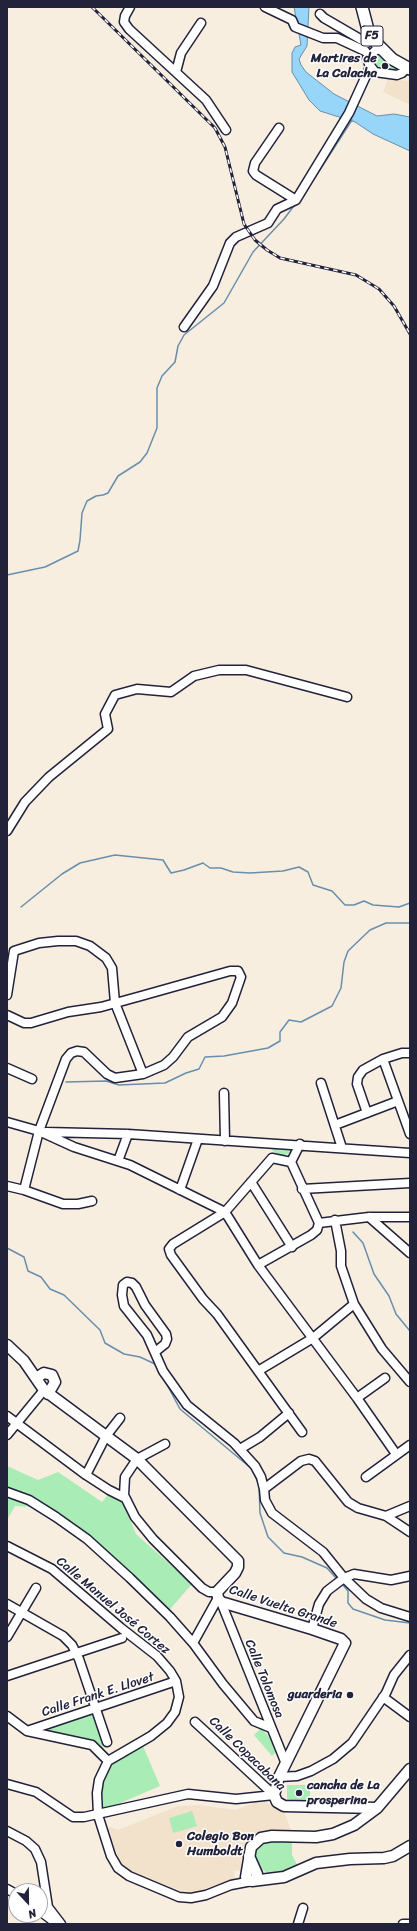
<!DOCTYPE html>
<meta charset="utf-8">
<style>
body{margin:0}
#map{position:relative;width:417px;height:1931px;overflow:hidden;background:#f8eee0;font-family:Sriracha,sans-serif}
canvas{display:block}
.frame{position:absolute;inset:0;border:8px solid #22223b;pointer-events:none}
.north{position:absolute;left:8px;top:1883px;width:40px;height:40px;box-sizing:border-box;background:#fff;border:1px solid #a7a7b1;border-radius:50%;rotate:158deg;font-size:11px;font-weight:700;line-height:16px;text-align:center;color:#22223b}
.north::after{content:'';display:block;margin:auto;width:14px;height:18px;background:#22223b;clip-path:polygon(50% 0,100% 100%,50% 72%,0 100%)}
</style>
<div id="map">
<canvas width="417" height="1931"></canvas>
<div class="frame"></div>
<div class="north">N</div>
</div>
<script>
const g = document.querySelector('canvas').getContext('2d');
g.lineJoin = 'round';
function paint(path, color) {
  g.fillStyle = color;
  g.fill(path, 'evenodd');
}
function shape(rows) {
  const path = new Path2D();
  for (const r of rows) {
    path.moveTo(r[0], r[1]);
    for (let i = 2; i < r.length; i += 2) path.lineTo(r[i], r[i + 1]);
  }
  return path;
}
function stroke(path, color, width, dash) {
  g.strokeStyle = color;
  g.lineWidth = width;
  g.lineCap = dash ? 'butt' : 'round';
  g.setLineDash(dash || []);
  g.stroke(path);
}
function label(font, color, halo, rows, align = 'center') {
  g.font = font + ' Sriracha,sans-serif';
  g.lineWidth = 3;
  g.setLineDash([]);
  g.textBaseline = 'middle';
  g.strokeStyle = halo;
  g.fillStyle = color;
  for (const [text, x, y, turn = 0] of rows) {
    g.save();
    g.translate(x, y);
    g.rotate((+turn || 0) * Math.PI / 180);
    g.textAlign = isNaN(turn) ? turn : align;
    if (halo) g.strokeText(text, 0, 0);
    g.fillText(text, 0, 0);
    g.restore();
  }
}
const built = shape([
 [388,79,410,81,410,105,383,92],
 [261,1800,284,1811,291,1830,272,1830,254,1835,242,1848,241,1870,234,1871,235,1878,193,1893,181,1891,130,1871,120,1862,107,1829,111,1827,118,1830,178,1806,201,1805,235,1810]
]);
const green = shape([
 [379,53,398,69,398,71,393,73,371,67,372,58],
 [270,1148,293,1149,289,1154,279,1156],
 [7,1466,38,1480,58,1472,102,1502,111,1491,123,1503,136,1534,192,1584,165,1615,85,1541,32,1507,15,1506,7,1520],
 [92,1713,104,1749,72,1736,47,1733,41,1730],
 [261,1728,275,1743,277,1751,272,1756,254,1735],
 [143,1746,160,1786,104,1810,101,1798,103,1785,106,1772,112,1764],
 [287,1785,310,1785,310,1801,287,1801],
 [192,1811,197,1826,173,1833,169,1818],
 [273,1840,292,1840,292,1855,299,1868,279,1874,267,1873,255,1864,253,1859,255,1847,262,1842]
]);
const water = shape([
 [294,7,309,7,307,46,299,59,301,65,306,72,334,94,377,116,394,114,410,117,410,151,373,134,355,122,320,111,309,100,292,72,292,53,295,47,301,45,294,7]
]);
const stream = shape([
 [314,179,352,120],
 [7,575,45,567,78,551,80,540,82,513,87,501,96,496,103,495,108,493,118,476,140,462,147,453,157,428,157,388,162,376,175,362,178,346,184,335,224,303,253,252,284,219,296,203],
 [21,907,62,874,80,863,115,855,163,860,171,873,184,870,203,863,210,868,221,868,233,872,250,873,283,871,299,867,308,872,313,885,332,891,345,905,354,905,364,901,373,905,399,907,410,903],
 [66,1082,106,1081,119,1085,165,1083,186,1073,199,1069,205,1057,224,1056,268,1048,280,1041,280,1032,289,1020,301,1022,332,1006,341,988,344,962,348,951,370,930,386,923,410,923],
 [353,1232,363,1243,374,1274,389,1296,396,1314,410,1331],
 [7,1248,24,1257,28,1271,41,1277,50,1289,64,1295,100,1330,105,1343,124,1354,140,1357,155,1364,158,1369],
 [165,1381,180,1409,252,1469,259,1485,260,1513,268,1537,284,1553,302,1557,327,1568,336,1578],
 [343,1585,348,1591,348,1603,353,1609,385,1620,410,1623]
]);
const minor = shape([
 [130,7,125,16,124,22,129,29,206,100,226,130],
 [265,7,292,20,295,27,323,38,337,38,365,51],
 [320,14,324,18,367,43],
 [381,49,376,50,367,58,369,64,375,72,397,75,402,73,407,68],
 [176,72,181,53,201,23],
 [279,128,255,163,253,171,256,175,296,200],
 [184,327,213,286,230,243,236,237,268,223,277,209,296,200,349,113,370,67],
 [7,831,25,802,49,777,108,729,105,714,115,695,137,689,171,692,194,676,219,670,246,670,347,697],
 [7,995,14,951,39,943,58,941,76,941,90,946,106,958,112,968,115,1003,143,1074],
 [7,1015,24,1023,31,1023,68,1012,101,1007,141,996,230,971,238,971,241,977,232,1003,222,1017,188,1037,173,1057,164,1065,143,1074,115,1078,107,1074,84,1052,77,1051,71,1053,66,1059,39,1131,24,1190,7,1186],
 [383,1059,410,1134],
 [7,1068,32,1079],
 [321,1083,342,1148],
 [224,1093,225,1141],
 [367,1113,357,1084,358,1077,363,1070,383,1059,402,1053,410,1053],
 [7,1122,39,1131,74,1147,130,1165,225,1212,258,1265,357,1398,396,1454],
 [335,1125,398,1101],
 [46,1132,128,1134,410,1153],
 [118,1161,128,1134],
 [291,1162,300,1144],
 [251,1182,292,1247],
 [302,1189,410,1183],
 [24,1190,63,1204,78,1204,92,1201],
 [180,1190,198,1139],
 [369,1217,410,1253],
 [335,1220,341,1251,341,1266,354,1304,382,1349,410,1382],
 [319,1223,369,1217,410,1217],
 [258,1265,311,1235,317,1230,319,1223],
 [155,1352,165,1344,167,1339,166,1334,145,1305,136,1287,132,1283,127,1282,123,1285,122,1295,124,1306,147,1335,163,1371,187,1405,234,1443,255,1466,261,1477,264,1489,265,1500,272,1513,323,1552,344,1578,366,1599,381,1608,410,1617],
 [258,1371,313,1338,354,1304],
 [357,1398,385,1378],
 [7,1416,86,1475,109,1490,125,1498],
 [302,1432,217,1314,203,1299,171,1255,169,1249,173,1244,225,1212,272,1158,291,1162,319,1223],
 [7,1435,44,1390],
 [165,1444,137,1459,125,1477,124,1495,135,1517,153,1539,202,1588,209,1592,217,1592],
 [240,1449,260,1437,289,1413],
 [86,1475,106,1436,120,1418],
 [366,1477,410,1445],
 [264,1489,301,1461,309,1459,315,1461,348,1502,358,1508,386,1516,410,1532],
 [7,1492,29,1500,56,1517,87,1539,130,1578,170,1617,193,1643,223,1684,254,1721,271,1728],
 [386,1516,410,1506],
 [7,1546,52,1569,121,1628,157,1656,170,1671,176,1681,179,1697,175,1712,167,1723,151,1736,108,1761,99,1780,97,1793,98,1815,111,1856,118,1868,129,1876,179,1897,191,1898,206,1895,231,1885,252,1881],
 [221,1602,286,1764],
 [7,1604,63,1636,72,1645,79,1659,107,1742],
 [312,1629,319,1604,327,1591,344,1578,354,1574,391,1580,410,1576],
 [7,1637,36,1588],
 [193,1643,218,1598],
 [7,1676,122,1638],
 [383,1697,410,1717],
 [7,1716,27,1731,92,1745,108,1761],
 [195,1722,274,1795],
 [27,1731,176,1681],
 [279,1777,297,1776,311,1771,333,1759,352,1743,386,1693,394,1675,410,1655],
 [7,1784,36,1792,73,1817,84,1817,188,1794,236,1799,274,1795],
 [7,1831,26,1841,35,1849,41,1862,48,1907,61,1924],
 [7,1889,16,1894],
 [40,1911,57,1924],
 [298,1924,303,1908],
 [403,1924,410,1924]
]);
const major = shape([
 [7,1345,24,1361,44,1390,137,1459,238,1561,238,1567,235,1573,217,1592,218,1598,221,1602,312,1629,341,1639,345,1643,279,1777,274,1795,277,1802,284,1806,377,1808],
 [36,1378,44,1373,52,1375,55,1382,48,1394],
 [410,1769,377,1808,354,1825,333,1834,316,1837,272,1836,261,1838,251,1847,246,1877,247,1880,252,1881,284,1877,316,1863,350,1859,384,1858,393,1856,410,1846],
 [249,1856,257,1874,257,1877,253,1881]
]);
const highway = shape([
 [362,7,368,30,377,44,392,59,410,69]
]);
const rail = shape([
 [92,7,215,128,225,147,244,224,255,240,267,250,280,258,356,275,379,289,394,306,410,334]
]);
const markers = [
 [385,66,4,"#22223b"],
 [350,1695,4,"#22223b"],
 [299,1793,4,"#22223b"],
 [179,1844,4,"#22223b"]
];
const shields = [
 [372,36,22]
];
const shieldNames = [
 ["F5",372,36]
];
const poiNames = [
 ["Martires de",377,59],
 ["La Calacha",377,74],
 ["guarderia",342,1695],
 ["cancha de La",307,1786,"left"],
 ["prosperina",307,1801,"left"],
 ["Colegio Bon",187,1837,"left"],
 ["Humboldt",187,1852,"left"]
];
const streetNames = [
 ["Calle Manuel José Cortez",113,1606,40],
 ["Calle Vuelta Grande",283,1607,18],
 ["Calle Tolomosa",264,1679,68],
 ["Calle Frank E. Llovet",98,1695,-18],
 ["Calle Copacabana",247,1754,44]
];
paint(built, '#f3e2cb');
paint(green, '#aaecb6');
paint(water, '#97d6f9');
stroke(water, '#688ead', 1);
stroke(stream, '#688ead', 1.5);
stroke(minor, '#22223b', 11);
stroke(major, '#22223b', 13);
stroke(highway, '#22223b', 14);
stroke(minor, '#fff', 8);
stroke(major, '#fff', 10);
stroke(highway, '#fff', 11);
stroke(rail, '#22223b', 3);
stroke(rail, '#fff', 1.5, [4.5]);
for (const [x, y, r, color] of markers) {
  const dot = new Path2D();
  dot.arc(x, y, r, 0, 2 * Math.PI);
  g.fillStyle = color;
  g.fill(dot);
  stroke(dot, '#fff', 1.5);
}
for (const [x, y, w] of shields) {
  const box = new Path2D();
  box.roundRect(x - w / 2, y - 10, w, 20, 3);
  g.fillStyle = '#fff';
  g.fill(box);
  stroke(box, '#22223b', 1);
}
label('bold 12px', '#22223b', null, shieldNames);
label('bold 13px', '#22223b', '#fff', poiNames, 'right');
label('13px', '#22223b', '#fff', streetNames);
</script>
